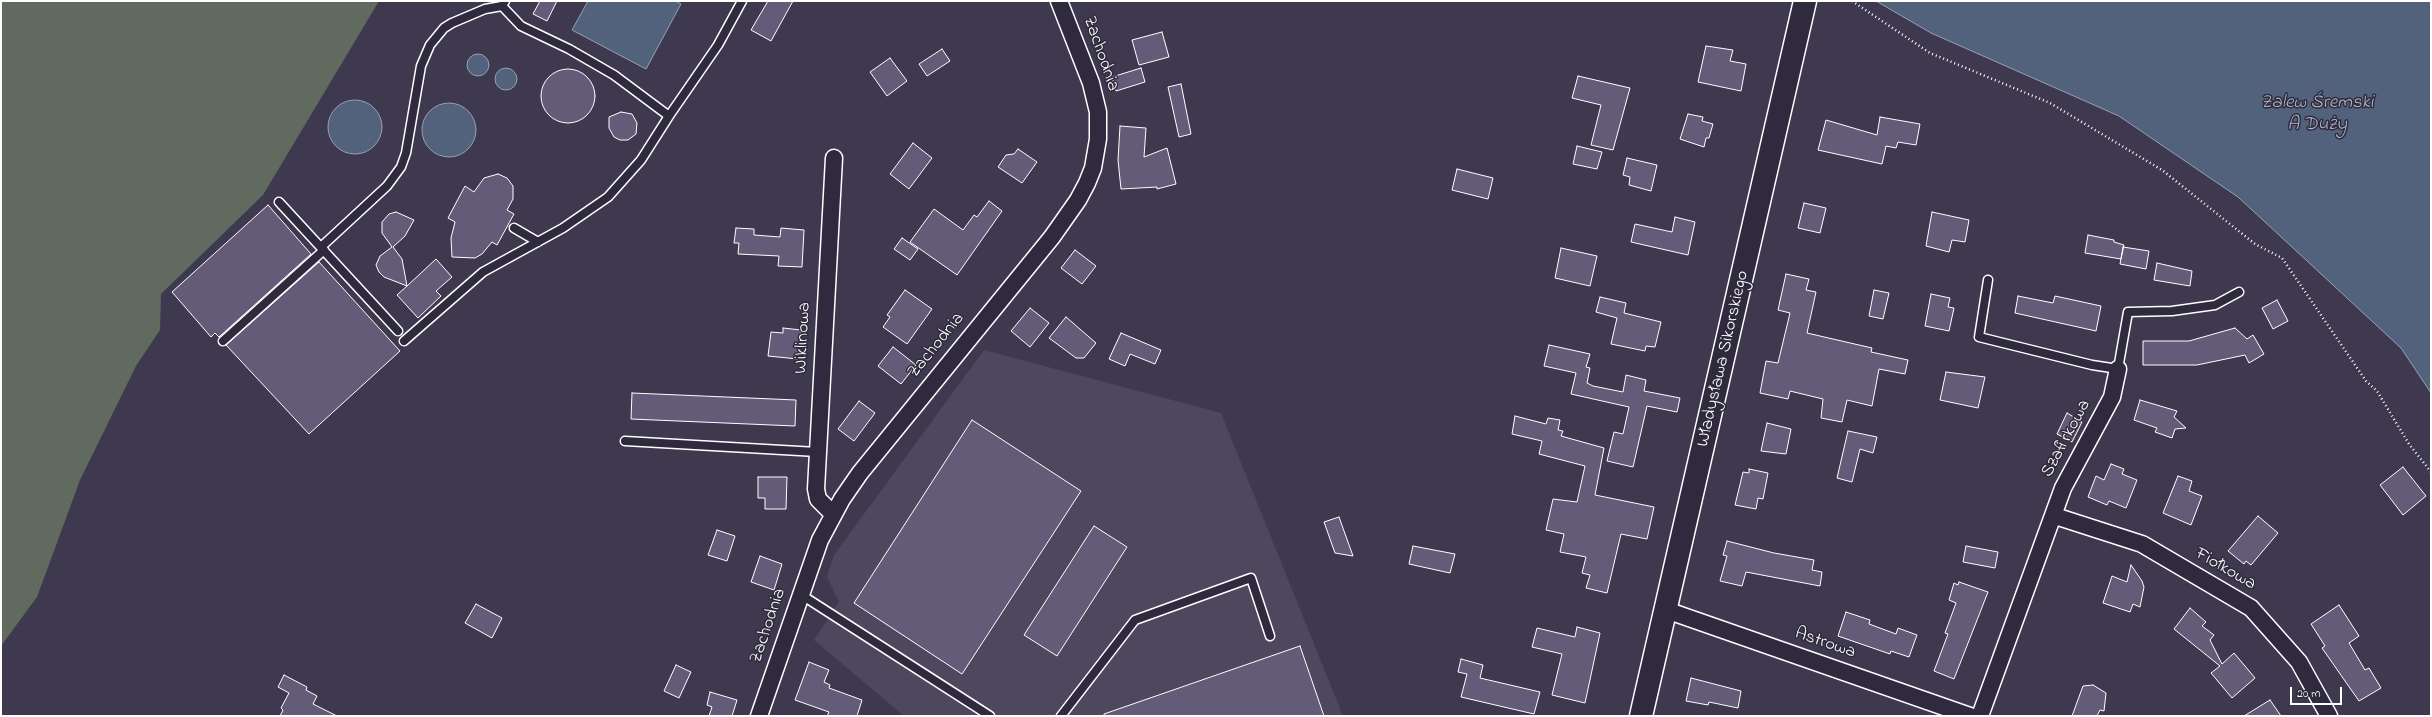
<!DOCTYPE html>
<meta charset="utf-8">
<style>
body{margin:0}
#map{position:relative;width:2432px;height:717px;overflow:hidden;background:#3f394f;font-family:"Indie Flower",sans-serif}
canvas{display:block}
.frame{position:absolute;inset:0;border:2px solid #fff;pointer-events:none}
.scale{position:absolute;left:2290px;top:687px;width:52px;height:18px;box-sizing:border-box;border:2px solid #fff;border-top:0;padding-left:5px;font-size:12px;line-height:14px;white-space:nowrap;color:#fff;-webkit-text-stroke:3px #2f2a3d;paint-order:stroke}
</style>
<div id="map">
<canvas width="2432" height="717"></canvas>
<div class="frame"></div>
<div class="scale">20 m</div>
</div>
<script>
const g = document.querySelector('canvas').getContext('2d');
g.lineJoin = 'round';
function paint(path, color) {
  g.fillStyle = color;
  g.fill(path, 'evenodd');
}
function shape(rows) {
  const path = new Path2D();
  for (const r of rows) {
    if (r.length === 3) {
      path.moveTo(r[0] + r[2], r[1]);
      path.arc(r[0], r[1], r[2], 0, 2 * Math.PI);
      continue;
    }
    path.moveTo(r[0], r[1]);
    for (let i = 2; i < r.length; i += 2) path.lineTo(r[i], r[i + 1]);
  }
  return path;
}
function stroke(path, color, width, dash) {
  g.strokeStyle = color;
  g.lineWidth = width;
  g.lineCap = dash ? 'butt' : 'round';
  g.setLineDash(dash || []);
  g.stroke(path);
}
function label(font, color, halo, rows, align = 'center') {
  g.font = font + ' "Indie Flower",sans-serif';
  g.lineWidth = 3;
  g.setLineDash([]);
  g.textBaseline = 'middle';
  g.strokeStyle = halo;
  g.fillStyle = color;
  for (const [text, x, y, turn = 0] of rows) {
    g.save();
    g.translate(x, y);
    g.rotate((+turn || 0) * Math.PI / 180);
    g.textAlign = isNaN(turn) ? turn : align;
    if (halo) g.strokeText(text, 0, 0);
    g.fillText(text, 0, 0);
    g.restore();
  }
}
const built = shape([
 [984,350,1221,413,1343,716,904,716,814,640,839,602,827,577,834,555]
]);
const green = shape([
 [1,1,379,1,263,195,161,294,160,330,136,366,80,480,37,597,1,646]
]);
const water = shape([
 [588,1,675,1,681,4,646,69,572,30,588,1],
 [1876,1,2431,1,2431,393,2401,348,2238,197,2119,116,1931,33,1876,1],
 [478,65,11],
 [506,79,11],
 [355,127,27],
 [449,130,27]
]);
const building = shape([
 [540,1,557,1,547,21,533,14,540,1],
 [768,1,793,1,771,41,751,30,768,1],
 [1162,32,1169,57,1139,65,1132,40,1162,32],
 [1706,46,1733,50,1730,61,1746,64,1741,91,1698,82,1706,46],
 [942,49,950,61,927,76,919,64,942,49],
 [890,58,907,81,887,96,870,72,890,58],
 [1141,68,1145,82,1116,91,1112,77,1141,68],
 [568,96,27],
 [1578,76,1630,88,1613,150,1591,145,1601,105,1572,98,1578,76],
 [1181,84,1191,134,1179,137,1168,87,1181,84],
 [621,112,632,114,637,123,636,134,628,140,620,140,614,137,609,128,609,117,621,112],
 [1688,114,1703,117,1702,121,1713,124,1709,138,1706,138,1704,147,1680,139,1688,114],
 [1880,117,1920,124,1916,145,1898,142,1896,148,1886,146,1882,164,1818,150,1826,120,1877,135,1880,117],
 [1120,126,1146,128,1144,157,1167,148,1176,184,1157,189,1157,187,1121,189,1118,160,1120,126],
 [913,143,932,158,909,189,890,174,913,143],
 [1577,146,1602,152,1597,169,1573,164,1577,146],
 [1018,149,1037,162,1022,183,998,167,1006,155,1014,154,1018,149],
 [1627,158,1657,165,1651,191,1629,185,1630,177,1623,175,1627,158],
 [1457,169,1493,178,1488,199,1452,190,1457,169],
 [498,174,507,178,513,186,513,199,507,210,514,214,497,245,492,242,482,254,475,258,452,257,451,238,455,222,448,218,465,186,474,192,484,178,498,174],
 [989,201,1002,211,957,275,910,242,934,209,963,230,974,215,977,217,989,201],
 [1804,203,1826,208,1820,233,1798,228,1804,203],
 [268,205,311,254,219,337,215,333,211,337,172,292,268,205],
 [396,212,414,220,405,236,393,247,402,259,407,286,436,259,452,277,436,291,441,296,418,318,397,295,407,286,384,277,379,272,376,265,380,256,392,247,382,233,382,222,389,214,396,212],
 [1932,212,1969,220,1965,242,1952,240,1949,252,1926,246,1932,212],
 [1675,217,1695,222,1688,255,1631,242,1635,224,1672,232,1675,217],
 [736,228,754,229,754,235,780,237,781,228,804,230,802,267,778,266,779,256,738,254,739,243,734,243,736,228],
 [2088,235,2114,240,2114,242,2124,245,2121,259,2085,253,2088,235],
 [902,238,918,249,910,260,894,249,902,238],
 [2123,247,2149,251,2146,269,2120,264,2123,247],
 [1561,248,1597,256,1590,286,1555,278,1561,248],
 [1075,250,1096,266,1082,284,1061,268,1075,250],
 [319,262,400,351,309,434,226,345,319,262],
 [2157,263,2192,271,2190,286,2154,280,2157,263],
 [1786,274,1809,279,1806,290,1816,292,1807,333,1872,348,1871,352,1908,360,1905,374,1879,369,1872,406,1847,400,1842,422,1821,418,1823,399,1790,391,1788,399,1760,393,1766,361,1778,363,1790,313,1778,310,1786,274],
 [905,290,932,309,907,344,883,327,890,317,887,315,905,290],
 [1874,290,1889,293,1883,319,1869,316,1874,290],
 [1931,294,1950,298,1948,307,1954,308,1949,331,1925,326,1931,294],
 [2018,296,2053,303,2055,296,2101,306,2096,331,2015,313,2018,296],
 [1600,297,1626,303,1624,313,1661,322,1655,347,1646,346,1645,351,1611,344,1617,318,1596,312,1600,297],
 [2277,300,2288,321,2273,329,2262,308,2277,300],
 [1030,308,1049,323,1030,347,1011,331,1030,308],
 [1066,317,1096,343,1084,358,1076,358,1049,338,1066,317],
 [783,328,801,330,798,359,768,356,771,332,783,333,783,328],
 [2235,328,2247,339,2253,335,2264,354,2249,363,2245,355,2197,365,2143,365,2143,341,2189,341,2235,328],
 [1121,333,1161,350,1155,364,1130,354,1125,366,1109,359,1121,333],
 [1549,345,1590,354,1586,367,1590,368,1587,383,1593,386,1623,392,1626,375,1646,380,1644,391,1680,398,1677,412,1647,406,1633,467,1607,461,1614,432,1623,434,1629,407,1571,394,1576,373,1544,366,1549,345],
 [893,347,916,365,901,384,878,366,893,347],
 [1946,372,1985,377,1978,408,1940,400,1946,372],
 [632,393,796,400,795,426,631,419,632,393],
 [2140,400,2177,411,2174,417,2186,428,2175,429,2172,438,2155,432,2157,428,2134,420,2140,400],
 [859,401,875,413,854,441,838,429,859,401],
 [2067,413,2082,422,2072,442,2057,434,2067,413],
 [1515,416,1546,424,1548,418,1560,420,1558,430,1563,431,1561,436,1604,448,1595,495,1654,507,1647,539,1621,534,1607,593,1586,588,1590,575,1582,573,1586,557,1560,552,1564,534,1546,530,1553,499,1577,502,1585,466,1539,454,1542,441,1512,434,1515,416],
 [972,420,1081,491,962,674,854,603,972,420],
 [1767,423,1791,429,1786,454,1761,451,1767,423],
 [1848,431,1877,437,1873,453,1860,449,1852,482,1837,478,1848,431],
 [2111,464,2124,469,2122,474,2137,480,2126,508,2109,501,2107,505,2088,497,2096,476,2104,480,2111,464],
 [2403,467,2426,496,2403,515,2380,485,2403,467],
 [1749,469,1768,473,1763,499,1758,498,1756,509,1735,505,1743,472,1749,473,1749,469],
 [2178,476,2192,481,2189,491,2202,496,2191,525,2163,513,2178,476],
 [758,477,787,477,786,509,765,509,765,498,758,498,758,477],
 [2258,516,2278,533,2251,565,2246,561,2244,564,2228,551,2258,516],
 [1339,517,1353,556,1335,553,1324,522,1339,517],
 [1094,526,1127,547,1057,656,1024,635,1094,526],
 [717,530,735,536,727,561,708,555,717,530],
 [1727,541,1774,553,1814,560,1812,570,1822,572,1820,586,1746,572,1742,586,1720,581,1727,556,1723,555,1727,541],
 [1413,546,1455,554,1450,573,1409,564,1413,546],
 [1966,546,1998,552,1995,568,1963,562,1966,546],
 [760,556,782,564,774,590,751,582,760,556],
 [2131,565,2142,581,2144,587,2140,607,2133,604,2130,612,2103,603,2112,576,2127,582,2131,565],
 [1959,582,1988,592,1954,679,1934,671,1948,634,1945,633,1956,603,1949,600,1954,583,1958,585,1959,582],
 [476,604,502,618,492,638,465,623,476,604],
 [2339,605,2359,636,2349,643,2365,670,2369,668,2381,688,2359,701,2322,648,2325,646,2311,624,2339,605],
 [2190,608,2206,622,2202,626,2214,635,2210,640,2222,664,2234,653,2255,678,2232,698,2211,673,2220,666,2174,629,2190,608],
 [1846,612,1870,620,1869,624,1896,634,1898,628,1917,635,1909,657,1891,651,1890,654,1838,636,1846,612],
 [1577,627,1600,633,1585,703,1552,695,1562,654,1532,647,1537,628,1575,637,1577,627],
 [1300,646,1324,716,1104,716,1104,714,1300,646],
 [1461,659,1483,665,1480,678,1540,692,1534,714,1461,697,1467,674,1458,672,1461,659],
 [809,662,829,670,824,682,830,685,829,688,862,700,857,716,827,716,829,712,795,700,809,662],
 [676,665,691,672,679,698,664,691,676,665],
 [284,675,307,687,306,690,317,696,313,704,337,716,280,716,283,710,281,708,289,693,278,687,284,675],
 [1691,678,1741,691,1738,708,1709,702,1708,705,1686,701,1691,678],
 [2093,685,2106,693,2104,711,2100,710,2097,716,2072,716,2083,686,2093,685],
 [710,692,737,700,732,716,709,716,712,707,707,705,710,692],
 [2270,700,2281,716,2244,716,2270,700]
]);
const path = shape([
 [1852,1,1930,53,2050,103,2162,170,2255,244,2282,258,2366,381,2377,391,2409,444,2431,472]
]);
const service = shape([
 [669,116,718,45,742,1],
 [279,202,398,331],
 [514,228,538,242],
 [321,247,387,186,401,167,406,153,421,66,430,45,444,28,452,23,485,9,502,6,505,1],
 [1988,280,1979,337,2092,365,2118,369,2128,312,2172,311,2215,305,2239,292],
 [223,341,324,250],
 [404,341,483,272,563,228,608,197,641,160,669,116,614,75,569,49,521,26,502,6],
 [625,441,817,452],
 [800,594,990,716],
 [1061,716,1135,620,1251,578,1270,636]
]);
const minor = shape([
 [833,514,818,499,816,489,834,158],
 [2055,516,2142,544,2251,608,2299,662,2329,716],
 [1666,610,1970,716],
 [759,716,820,540,842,499,860,473,1052,237,1078,200,1087,183,1093,168,1098,139,1098,112,1091,83,1059,1],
 [1980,716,2063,488,2112,397,2118,369]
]);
const secondary = shape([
 [1641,716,1805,1]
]);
const streetNames = [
 ["Zachodnia",1100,54,71],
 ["Wiklinowa",804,338,-87],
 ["Zachodnia",937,346,-51],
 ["Władysława Sikorskiego",1724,359,-77],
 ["Szafirkowa",2067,439,-62],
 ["Fiołkowa",2225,570,30],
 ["Zachodnia",769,626,-71],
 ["Astrowa",1825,644,19]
];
const waterNames = [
 ["Zalew Śremski",2317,104],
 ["A Duży",2317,126]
];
paint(built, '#4e475e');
paint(green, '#606a5e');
paint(water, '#52627c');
stroke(water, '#97a1b0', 1);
paint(building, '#645b78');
stroke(building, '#fff', 1);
stroke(service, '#fff', 11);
stroke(minor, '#fff', 19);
stroke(secondary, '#fff', 25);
stroke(path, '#fff', 2.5, [1, 3]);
stroke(service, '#2f2a3d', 8);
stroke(minor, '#2f2a3d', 16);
stroke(secondary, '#2f2a3d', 22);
label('18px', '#fff', '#2f2a3d', streetNames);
label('italic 19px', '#b1b8c4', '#2f2a3d', waterNames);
</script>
